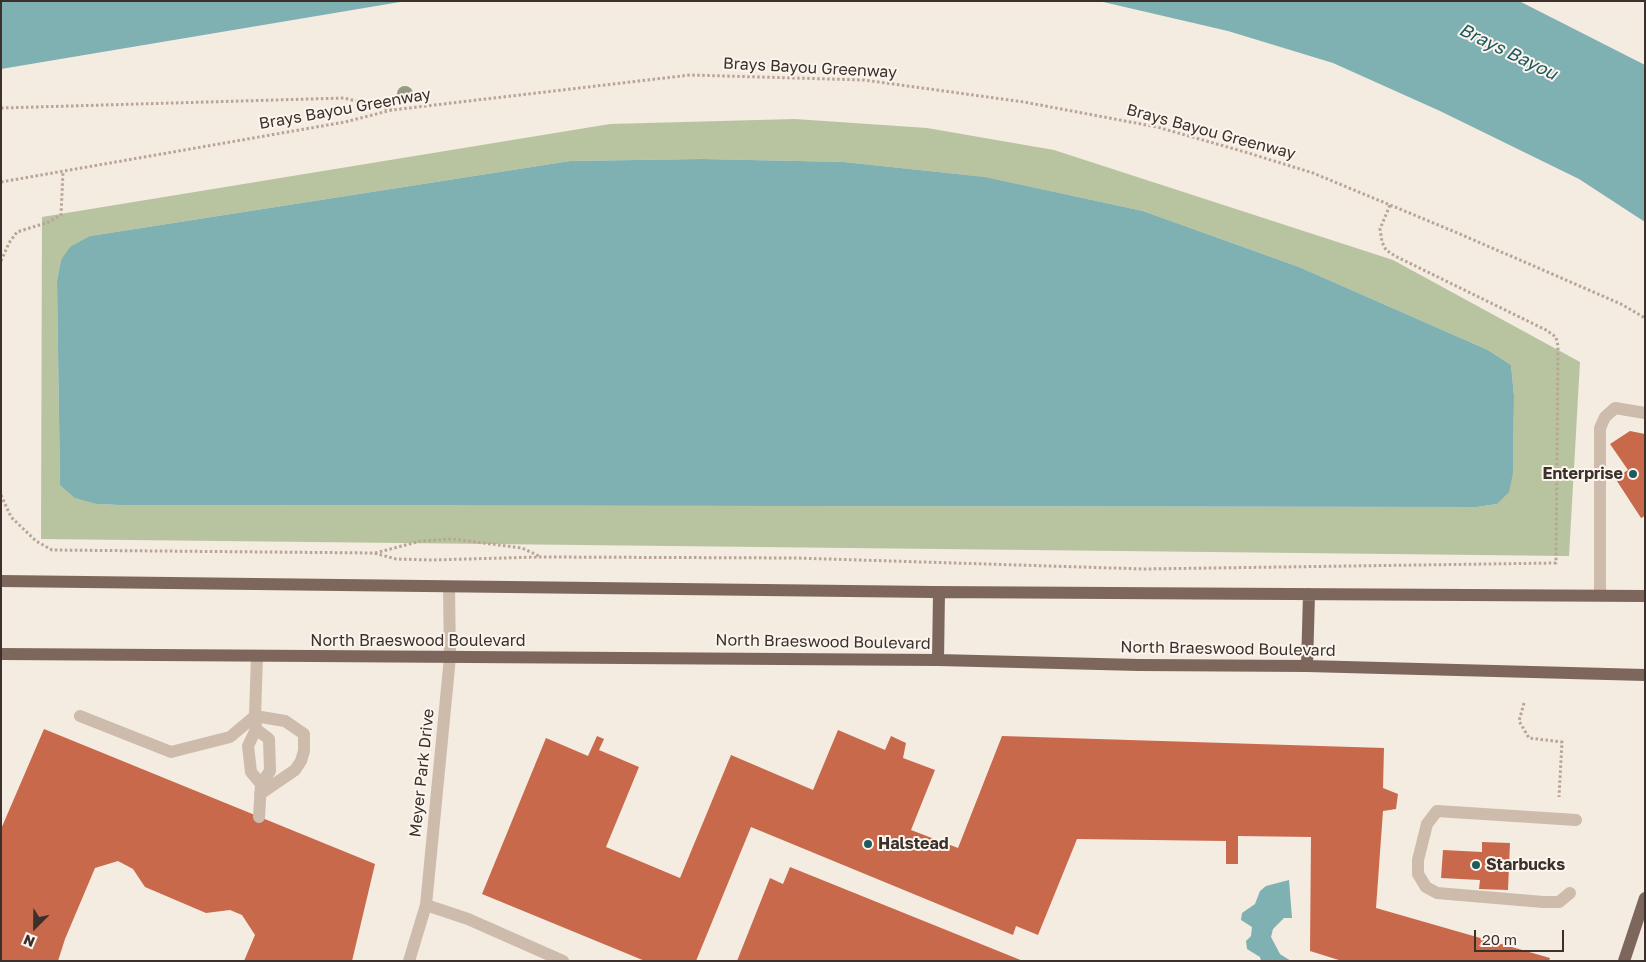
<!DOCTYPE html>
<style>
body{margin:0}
#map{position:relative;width:1646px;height:962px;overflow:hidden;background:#f4ebe1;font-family:"Golos Text",sans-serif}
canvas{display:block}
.frame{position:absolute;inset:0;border:2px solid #3b302b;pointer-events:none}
.north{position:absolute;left:10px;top:902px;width:50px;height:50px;-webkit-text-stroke:4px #fbf5ee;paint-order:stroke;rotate:203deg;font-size:14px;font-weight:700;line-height:20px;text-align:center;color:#3b302b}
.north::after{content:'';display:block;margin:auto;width:18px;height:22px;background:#3b302b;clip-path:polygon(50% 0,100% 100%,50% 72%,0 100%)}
.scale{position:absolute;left:1474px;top:930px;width:90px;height:22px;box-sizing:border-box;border:2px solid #3b302b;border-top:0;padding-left:6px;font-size:15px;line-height:18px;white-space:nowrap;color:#3b302b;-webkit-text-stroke:4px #fbf5ee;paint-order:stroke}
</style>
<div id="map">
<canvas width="1646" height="962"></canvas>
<div class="frame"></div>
<div class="north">N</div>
<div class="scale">20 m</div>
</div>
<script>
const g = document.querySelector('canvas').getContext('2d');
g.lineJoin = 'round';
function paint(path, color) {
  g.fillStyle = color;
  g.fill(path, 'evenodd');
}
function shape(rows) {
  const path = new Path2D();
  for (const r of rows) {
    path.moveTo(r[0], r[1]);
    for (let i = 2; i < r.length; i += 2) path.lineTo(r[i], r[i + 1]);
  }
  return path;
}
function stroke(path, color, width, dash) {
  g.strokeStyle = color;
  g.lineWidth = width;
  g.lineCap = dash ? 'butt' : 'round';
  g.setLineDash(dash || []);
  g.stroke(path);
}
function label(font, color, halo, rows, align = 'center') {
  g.font = font + ' "Golos Text",sans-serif';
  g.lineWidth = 4;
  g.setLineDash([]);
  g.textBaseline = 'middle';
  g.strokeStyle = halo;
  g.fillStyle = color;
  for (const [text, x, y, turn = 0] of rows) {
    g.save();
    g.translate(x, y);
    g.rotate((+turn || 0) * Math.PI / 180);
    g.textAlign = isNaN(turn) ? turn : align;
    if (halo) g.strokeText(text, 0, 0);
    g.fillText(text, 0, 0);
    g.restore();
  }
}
const green = shape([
 [795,119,927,128,1054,150,1393,260,1580,362,1569,556,41,539,42,217,610,124],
 [703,159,844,162,984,177,1143,211,1299,267,1488,350,1511,365,1514,396,1513,473,1497,504,1477,507,120,505,97,504,60,485,57,281,61,260,90,236,570,161]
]);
const water = shape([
 [1,1,406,1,1,69],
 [1099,1,1519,1,1645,65,1645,222,1579,179,1440,111,1333,63,1228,31],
 [703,159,844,162,985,177,1143,211,1299,267,1488,350,1511,365,1514,396,1513,473,1509,492,1497,504,1477,507,120,505,97,504,75,498,60,485,57,281,61,260,70,247,90,236,570,161],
 [1289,880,1292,918,1284,918,1273,929,1271,937,1280,954,1291,961,1261,961,1260,957,1247,949,1246,941,1251,936,1252,927,1241,920,1242,913,1255,904,1260,891,1266,886]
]);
const building = shape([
 [1630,431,1645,434,1645,516,1641,518,1615,478,1628,470,1610,444],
 [44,729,375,864,352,961,244,961,255,935,242,915,230,910,206,913,145,887,133,869,118,861,95,868,65,939,58,961,1,961,1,829],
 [838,730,885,750,891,736,906,743,903,758,935,770,911,830,958,848,1002,736,1384,748,1383,788,1398,794,1396,809,1383,811,1376,908,1550,958,1549,961,1342,961,1310,951,1311,837,1238,836,1238,864,1226,864,1226,841,1077,839,1038,935,1016,926,1013,935,751,827,696,961,645,961,482,894,546,738,588,756,597,736,604,739,599,750,639,767,606,847,680,878,731,755,813,790],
 [1482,842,1510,843,1508,890,1479,889,1480,880,1441,878,1443,850,1482,852],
 [790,867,1023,961,737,961,770,878,783,884]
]);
const path = shape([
 [1,108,344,98,392,110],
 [1,182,345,122,392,110,690,75,864,80,1024,102,1157,127,1245,152,1313,173,1460,234,1621,304,1645,318],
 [1,261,9,243,17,232,49,222,61,215,63,172],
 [1,495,11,517,36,541,52,550,374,553,396,559,431,560,540,557,796,558,1144,569,1556,563,1558,346,1556,337,1546,330,1395,256,1386,250,1382,242,1380,229,1390,205],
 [375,553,421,541,452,539,522,548,539,556],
 [1524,703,1519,721,1529,738,1562,742,1559,797]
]);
const minor = shape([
 [1600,595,1600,428,1605,417,1615,408,1645,413],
 [80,716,171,752,230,737,255,716,257,656],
 [256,729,269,739,270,771,261,784,259,817],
 [260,794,295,770,301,761,304,751,304,734,285,721,255,716,256,729,248,746,251,772,261,784],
 [1570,893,1559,902,1543,902,1437,893,1426,887,1418,874,1418,860,1427,824,1437,811,1576,820],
 [426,905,468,919,563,961],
 [409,961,426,905,450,657,449,587]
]);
const major = shape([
 [1,581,933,592,1645,596],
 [1,654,938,660,1139,665,1307,666,1645,675],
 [938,660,939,592],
 [1307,666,1309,594],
 [1624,961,1645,898]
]);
const trees = [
 [405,94]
];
const markers = [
 [1633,474,5,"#1f5a5e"],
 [868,844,5,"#1f5a5e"],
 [1476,865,5,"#1f5a5e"]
];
const streetNames = [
 ["Brays Bayou Greenway",810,68,3],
 ["Brays Bayou Greenway",345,109,-10],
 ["Brays Bayou Greenway",1211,132,15],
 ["North Braeswood Boulevard",418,641],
 ["North Braeswood Boulevard",823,642,1],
 ["North Braeswood Boulevard",1228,649,1],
 ["Meyer Park Drive",422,773,-84]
];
const poiNames = [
 ["Enterprise",1623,474,"right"],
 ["Halstead",878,844],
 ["Starbucks",1486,865]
];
const waterNames = [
 ["Brays Bayou",1508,52,26]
];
paint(green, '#b8c4a0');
paint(water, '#7fb0b2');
paint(building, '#c8694b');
stroke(path, '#b9a596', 3, [2.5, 2.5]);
stroke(minor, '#cdbbac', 12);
stroke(major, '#7d675c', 12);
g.fillStyle = '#969b7f';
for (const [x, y] of trees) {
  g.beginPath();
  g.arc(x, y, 8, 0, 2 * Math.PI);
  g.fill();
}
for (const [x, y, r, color] of markers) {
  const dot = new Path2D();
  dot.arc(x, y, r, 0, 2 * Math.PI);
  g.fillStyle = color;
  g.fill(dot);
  stroke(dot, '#fbf5ee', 2);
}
label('16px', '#3b302b', '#fbf5ee', streetNames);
label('bold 16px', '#3b302b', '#fbf5ee', poiNames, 'left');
label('italic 18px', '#1f5a5e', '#fbf5ee', waterNames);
</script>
